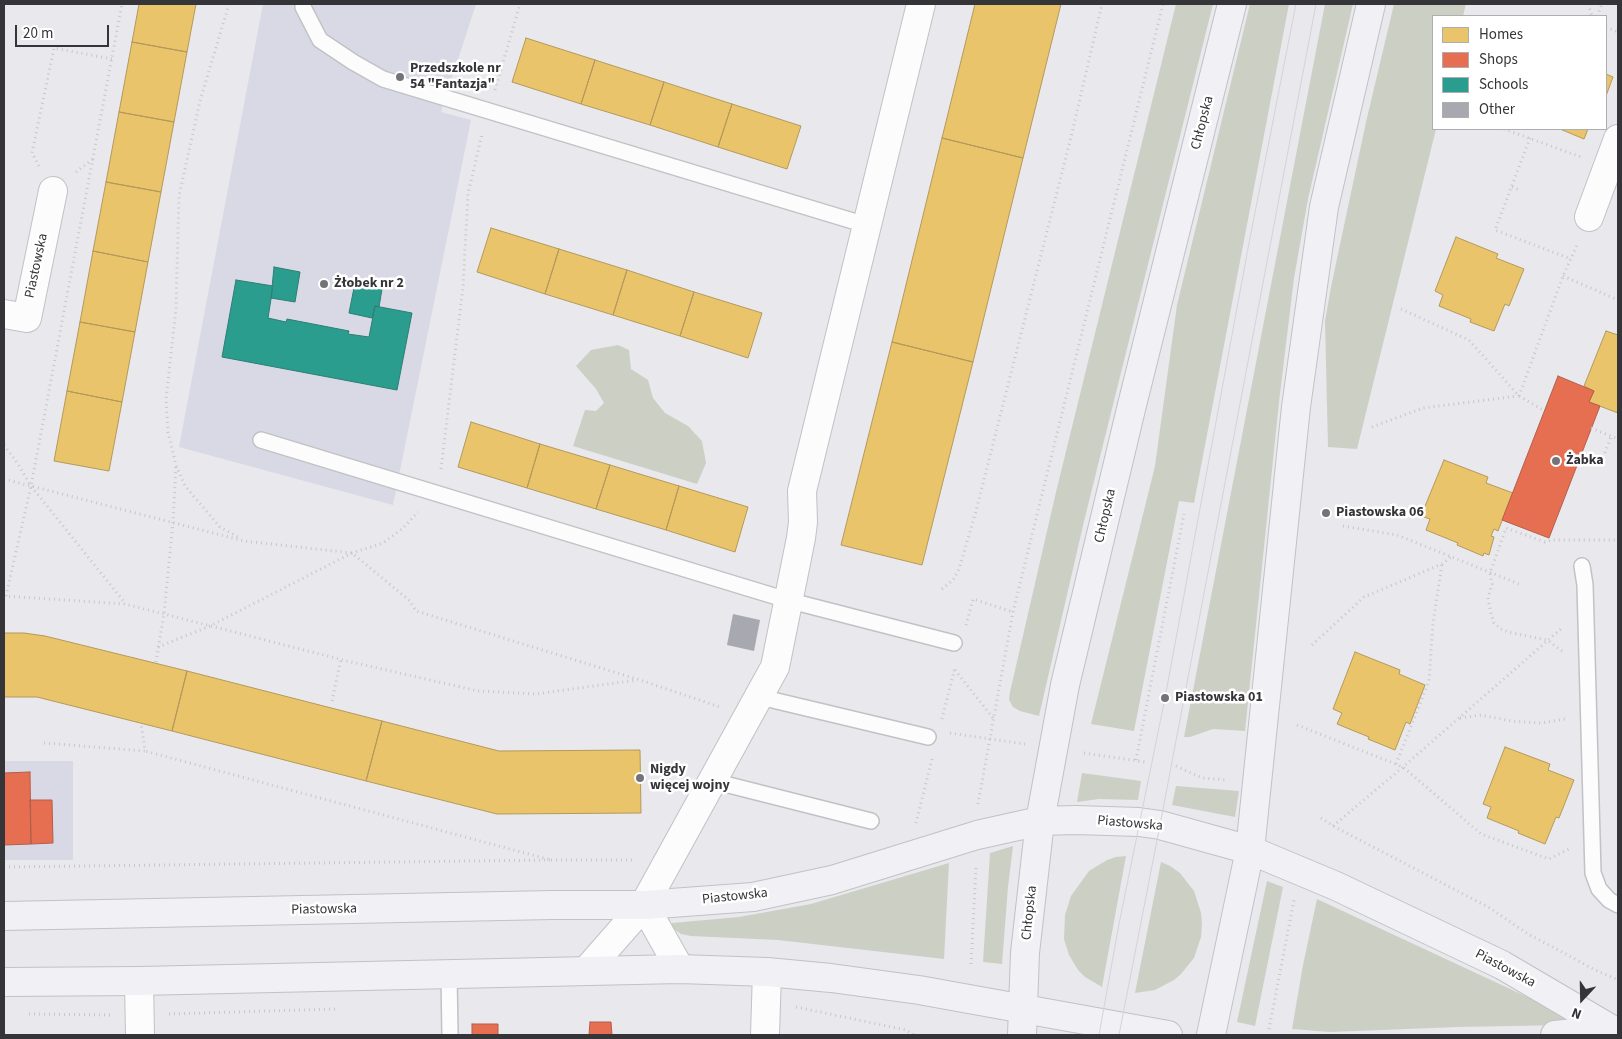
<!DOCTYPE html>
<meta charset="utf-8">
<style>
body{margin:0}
#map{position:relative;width:1622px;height:1039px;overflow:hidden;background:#e8e8ed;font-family:"Source Sans 3",sans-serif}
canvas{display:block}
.frame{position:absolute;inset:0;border:5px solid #353539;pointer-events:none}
.legend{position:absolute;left:1432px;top:15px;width:175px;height:115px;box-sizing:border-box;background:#fff;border:1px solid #aeaeb0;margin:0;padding:6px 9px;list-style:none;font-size:15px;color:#353539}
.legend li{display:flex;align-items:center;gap:10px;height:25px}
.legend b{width:25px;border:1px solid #aeaeb0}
.north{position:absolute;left:1557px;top:974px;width:50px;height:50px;-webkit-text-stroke:4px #fff;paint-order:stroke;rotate:201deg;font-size:14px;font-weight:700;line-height:20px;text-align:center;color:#353539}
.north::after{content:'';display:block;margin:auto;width:18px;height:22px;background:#353539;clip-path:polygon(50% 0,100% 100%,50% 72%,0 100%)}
.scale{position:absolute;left:15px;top:25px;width:94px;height:22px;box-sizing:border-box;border:2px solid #353539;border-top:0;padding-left:6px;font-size:15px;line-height:18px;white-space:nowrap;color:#353539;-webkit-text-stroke:4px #fff;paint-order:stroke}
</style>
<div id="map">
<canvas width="1622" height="1039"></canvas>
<div class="frame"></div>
<ul class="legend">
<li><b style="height:14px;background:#e9c46a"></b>Homes</li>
<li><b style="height:14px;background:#e76f51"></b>Shops</li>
<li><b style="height:14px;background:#2a9d8f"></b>Schools</li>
<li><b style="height:14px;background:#a7a8b0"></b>Other</li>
</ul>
<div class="north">N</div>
<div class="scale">20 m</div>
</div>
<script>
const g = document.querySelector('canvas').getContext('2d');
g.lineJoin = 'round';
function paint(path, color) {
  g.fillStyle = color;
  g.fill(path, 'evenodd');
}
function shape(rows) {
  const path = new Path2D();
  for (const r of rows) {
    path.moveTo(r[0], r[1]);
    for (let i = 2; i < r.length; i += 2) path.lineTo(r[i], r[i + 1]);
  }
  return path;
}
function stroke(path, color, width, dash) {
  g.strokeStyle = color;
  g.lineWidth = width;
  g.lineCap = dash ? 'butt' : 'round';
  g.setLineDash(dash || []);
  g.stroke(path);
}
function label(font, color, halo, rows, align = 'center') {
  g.font = font + ' "Source Sans 3",sans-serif';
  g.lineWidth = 5;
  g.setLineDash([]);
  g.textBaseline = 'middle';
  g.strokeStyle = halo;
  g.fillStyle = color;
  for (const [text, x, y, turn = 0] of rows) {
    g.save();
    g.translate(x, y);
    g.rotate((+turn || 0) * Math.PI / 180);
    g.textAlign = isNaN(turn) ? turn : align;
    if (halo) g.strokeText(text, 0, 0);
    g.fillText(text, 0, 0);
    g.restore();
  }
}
const built = shape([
 [263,4,476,4,441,112,471,120,393,505,179,447],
 [4,761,73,761,73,860,4,860]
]);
const green = shape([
 [1176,4,1213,4,1085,517,1039,716,1020,711,1013,707,1009,700,1010,692,1056,492],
 [1250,4,1289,4,1194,503,1179,501,1134,731,1091,724,1155,466,1177,305],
 [1325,4,1353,4,1308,199,1294,278,1279,402,1245,731,1213,729,1190,737,1184,737],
 [1394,4,1466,4,1463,16,1433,16,1433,129,1436,129,1357,449,1328,447,1325,321,1331,287,1366,122],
 [618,345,629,350,631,369,648,380,653,398,665,413,688,426,702,441,706,463,697,484,573,446,585,410,596,411,604,403,596,389,576,366,591,350],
 [1082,773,1141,781,1138,800,1099,799,1077,802],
 [1176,786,1239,791,1235,817,1172,805],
 [1013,846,1008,887,1002,964,983,962,990,853],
 [1126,856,1102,987,1085,977,1078,970,1069,955,1064,939,1065,915,1071,896,1089,871,1107,860,1116,857],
 [1161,862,1170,866,1180,873,1194,891,1201,913,1202,924,1201,937,1194,958,1181,974,1174,980,1155,990,1135,993],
 [949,863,944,959,778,940,691,936,681,934,671,927,672,923,739,917,811,904],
 [1267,881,1283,887,1255,1026,1237,1022],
 [1317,899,1566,1015,1569,1020,1564,1025,1458,1027,1330,1032,1292,1029,1303,965]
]);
const homes = shape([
 [139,4,196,4,187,52,132,42,139,4],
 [975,4,1061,4,1023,158,942,138,975,4],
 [526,38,595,60,581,104,512,82,526,38],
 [132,42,187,52,174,122,119,112,132,42],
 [595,60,664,82,650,125,581,104,595,60],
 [1606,74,1613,77,1606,96,1606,74],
 [664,82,732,104,718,147,650,125,664,82],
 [732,104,801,126,787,169,718,147,732,104],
 [119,112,174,122,161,192,106,182,119,112],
 [1560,129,1588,129,1584,139,1560,129],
 [942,138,1023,158,973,362,892,342,942,138],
 [106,182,161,192,148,262,93,251,106,182],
 [491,228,559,249,545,294,477,272,491,228],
 [1456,237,1498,254,1496,258,1524,269,1509,306,1505,304,1494,331,1470,322,1471,319,1439,306,1443,295,1435,291,1456,237],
 [559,249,627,270,613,315,545,294,559,249],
 [93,251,148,262,135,332,80,322,93,251],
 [627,270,694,292,680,336,613,315,627,270],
 [694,292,762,313,748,358,680,336,694,292],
 [80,322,135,332,122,402,67,391,80,322],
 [1606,331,1618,335,1618,413,1589,402,1594,391,1584,386,1606,331],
 [892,342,973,362,922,565,841,545,892,342],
 [67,391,122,402,109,471,54,461,67,391],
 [471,422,540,444,527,488,458,467,471,422],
 [540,444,610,465,596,509,527,488,540,444],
 [1444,460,1488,477,1486,483,1513,493,1498,531,1494,529,1491,536,1494,537,1489,555,1484,553,1483,556,1457,545,1458,543,1426,530,1430,519,1421,516,1444,460],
 [610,465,679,486,666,530,596,509,610,465],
 [679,486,748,507,735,552,666,530,679,486],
 [4,633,24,633,45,636,187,671,172,731,37,697,4,697,4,633],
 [1355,652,1400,670,1399,674,1425,685,1410,724,1406,722,1395,750,1368,739,1369,737,1337,724,1342,713,1333,709,1355,652],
 [187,671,382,721,366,781,172,731,187,671],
 [382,721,499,751,640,750,641,813,497,814,366,781,382,721],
 [1505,747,1550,764,1548,770,1574,780,1559,818,1556,817,1545,844,1518,833,1519,831,1487,818,1491,807,1483,804,1505,747]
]);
const shops = shape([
 [1558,376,1594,391,1589,402,1600,406,1549,538,1502,520,1558,376],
 [30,772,31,844,4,845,4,773,30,772],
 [30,800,52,800,53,843,31,844,30,800],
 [590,1022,611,1022,612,1035,589,1035,590,1022],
 [472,1024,498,1024,498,1035,472,1035,472,1024]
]);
const schools = shape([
 [274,267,300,272,295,302,271,298,274,267],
 [236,280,273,286,268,318,286,322,287,319,349,331,348,334,369,337,375,306,412,313,397,390,222,357,236,280],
 [355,283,382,289,379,307,375,306,372,318,349,313,355,283]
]);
const building = shape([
 [733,614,760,620,754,651,727,645]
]);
const path = shape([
 [229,4,200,101,179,196,176,308,166,400,168,432,176,465,185,486,220,527,240,538],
 [1588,4,1592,16],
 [1597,16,1602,4],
 [1606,27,1618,32],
 [495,90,520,4],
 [1504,129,1581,157],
 [1530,138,1495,230,1571,259],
 [39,166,32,153,54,48,112,59],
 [76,172,93,159],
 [1512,187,1519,190],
 [1563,276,1618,300],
 [1401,309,1469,340,1519,396,1545,411],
 [1519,396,1563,276,1578,243],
 [1372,427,1423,408,1518,396],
 [1591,428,1618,439],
 [4,445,18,464,31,486,125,603],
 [1605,453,1611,437],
 [441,469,463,287,468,194,482,134],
 [4,479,244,541,352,553,410,601,416,611,640,680,720,707],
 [1343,526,1397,535,1519,584],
 [942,589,953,580,959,569,976,511,1072,133,1102,4],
 [4,596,125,604,347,661,478,691,536,694,637,680],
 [6,596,31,486,122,4],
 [966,625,973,599,1013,612],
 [1312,645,1364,597,1442,564,1451,557],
 [158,647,210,626,352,553,383,543,402,529,418,512],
 [1562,651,1547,640,1508,632,1501,629,1494,623,1491,614,1488,598,1492,584,1490,573,1506,528,1545,542,1552,540,1618,540],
 [156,662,164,614,173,522,176,465],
 [955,670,993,718],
 [332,701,341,659],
 [1460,718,1481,715,1511,721,1541,723,1565,719],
 [942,719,955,667],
 [1297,725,1403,767,1481,834,1549,859,1569,849],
 [950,733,1025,744],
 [44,743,145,751,141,723],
 [1084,753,1145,762],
 [1136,760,1184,514],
 [1396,764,1429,681,1433,623,1442,564],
 [1176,766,1202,778,1228,780],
 [978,804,1013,612,1163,4],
 [1321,818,1333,826,1490,908,1528,934,1564,953,1591,968,1618,980],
 [916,823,932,759],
 [1333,826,1403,767,1562,628],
 [551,860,633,860],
 [4,867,551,860,145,751],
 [971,964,976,867],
 [796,1007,906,1030,914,1035],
 [29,1014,110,1015],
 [169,1014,335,1009],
 [1269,1029,1294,900]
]);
const lane = shape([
 [303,7,320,40,353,62,383,79,866,225],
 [261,440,787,600,954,643],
 [1582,566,1585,585,1593,873,1599,889,1609,900,1618,905],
 [760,697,928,737],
 [713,781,871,821],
 [449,974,450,1035]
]);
const street = shape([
 [1589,217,1618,139],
 [4,314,27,318,53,191],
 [644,905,680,969],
 [587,970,644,905,775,667,801,538,803,522,802,491,921,4],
 [139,981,140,1035],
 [765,1035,767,972]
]);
const secondary = shape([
 [4,916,552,905,644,905,753,897,832,880,977,835,1040,821,1076,820,1139,822,1160,825,1250,850,1336,886,1502,965,1611,1029,1618,1031],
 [4,982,139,981,680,969,767,972,831,978,919,990,1168,1035],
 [1022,1035,1025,953,1040,821,1065,685,1131,409,1232,4],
 [1211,1035,1250,850,1296,407,1324,207,1371,4],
 [1555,1035,1611,1029]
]);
const tram = shape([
 [1099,1035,1119,924,1165,698,1249,243,1296,4],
 [1119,1035,1160,825,1316,4]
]);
const markers = [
 [400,77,5,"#747478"],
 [324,284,5,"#747478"],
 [1556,461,5,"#747478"],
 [1326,513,5,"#747478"],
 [1165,698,5,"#747478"],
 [640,778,5,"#747478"]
];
const poiNames = [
 ["Przedszkole nr",410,69],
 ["54 \"Fantazja\"",410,85],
 ["Żłobek nr 2",334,284],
 ["Żabka",1566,461],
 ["Piastowska 06",1336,513],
 ["Piastowska 01",1175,698],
 ["Nigdy",650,770],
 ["więcej wojny",650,786]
];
const streetNames = [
 ["Chłopska",1203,123,-76],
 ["Piastowska",37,266,-78],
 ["Chłopska",1106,516,-77],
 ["Piastowska",1130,824,5],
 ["Piastowska",735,897,-6],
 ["Piastowska",324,910,-1],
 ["Chłopska",1030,913,-84],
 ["Piastowska",1505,969,28]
];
paint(built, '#d8d9e4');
paint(green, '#ccd0c4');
paint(homes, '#e9c46a');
stroke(homes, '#b3995b', 1);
paint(shops, '#e76f51');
stroke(shops, '#b25e4a', 1);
paint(schools, '#2a9d8f');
stroke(schools, '#2d7e75', 1);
paint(building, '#a7a8b0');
stroke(lane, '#c1c2c5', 18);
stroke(street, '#c1c2c5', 30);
stroke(secondary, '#c1c2c5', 30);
stroke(path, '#c6c7c9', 3, [1, 4]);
stroke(lane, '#fcfcfc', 15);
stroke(street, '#fcfcfc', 28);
stroke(secondary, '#f1f0f4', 28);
stroke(tram, '#d4d4d6', 1);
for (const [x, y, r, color] of markers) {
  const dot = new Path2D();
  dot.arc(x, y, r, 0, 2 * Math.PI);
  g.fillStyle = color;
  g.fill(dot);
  stroke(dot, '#fff', 2);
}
label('bold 14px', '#353539', '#fff', poiNames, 'left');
label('14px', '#353539', '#fff', streetNames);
</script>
